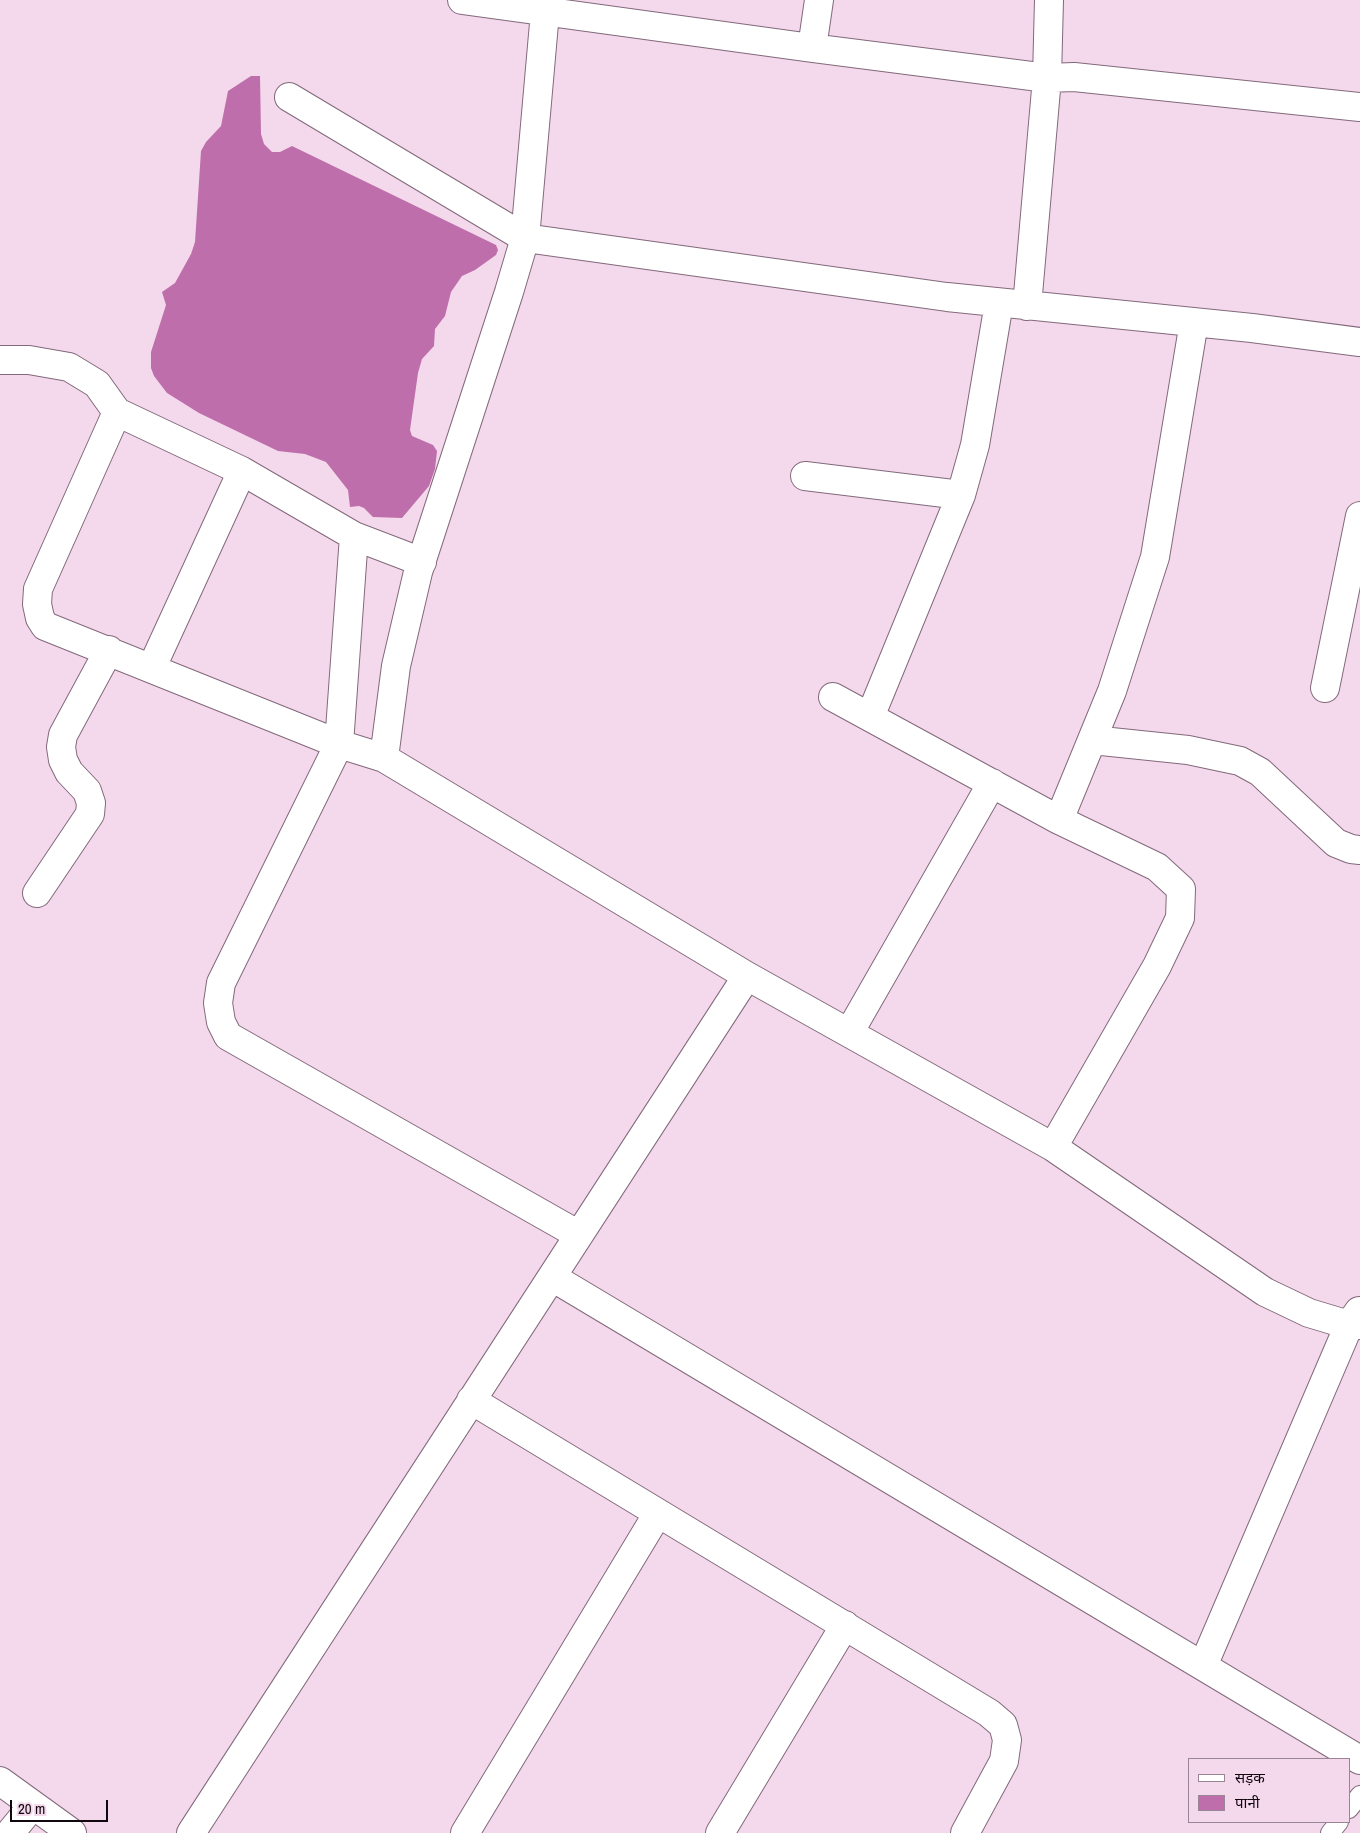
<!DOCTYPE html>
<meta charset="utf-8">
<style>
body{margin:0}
#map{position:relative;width:1360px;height:1833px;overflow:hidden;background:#f4d9ec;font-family:"Archivo Narrow","Noto Sans Devanagari",sans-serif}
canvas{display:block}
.legend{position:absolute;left:1188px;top:1758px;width:162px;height:65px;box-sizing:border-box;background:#f4d9ec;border:1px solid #998594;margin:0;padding:6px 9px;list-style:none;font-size:15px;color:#11080f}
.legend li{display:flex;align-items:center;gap:10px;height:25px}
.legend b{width:25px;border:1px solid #998594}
.scale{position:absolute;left:10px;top:1800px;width:98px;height:22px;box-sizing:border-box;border:2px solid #11080f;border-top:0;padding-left:6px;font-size:15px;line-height:18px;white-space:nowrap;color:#11080f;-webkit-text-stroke:4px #f4d9ec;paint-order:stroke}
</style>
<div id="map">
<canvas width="1360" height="1833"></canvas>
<ul class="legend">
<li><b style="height:6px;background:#fff"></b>सड़क</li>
<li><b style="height:14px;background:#be6eab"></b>पानी</li>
</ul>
<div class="scale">20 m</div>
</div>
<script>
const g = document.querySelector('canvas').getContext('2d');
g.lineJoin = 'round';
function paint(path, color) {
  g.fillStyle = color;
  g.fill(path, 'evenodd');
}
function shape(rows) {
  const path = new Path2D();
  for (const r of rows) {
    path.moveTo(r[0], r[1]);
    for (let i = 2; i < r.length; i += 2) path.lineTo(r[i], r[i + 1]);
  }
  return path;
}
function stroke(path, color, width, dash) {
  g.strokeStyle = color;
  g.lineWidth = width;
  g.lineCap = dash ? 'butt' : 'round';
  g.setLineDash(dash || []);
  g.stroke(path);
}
const water = shape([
 [251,76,260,76,261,134,264,144,272,152,280,152,292,146,496,245,498,250,496,255,475,270,462,276,451,292,445,316,435,329,434,346,422,359,418,373,410,430,412,436,433,445,437,451,435,469,429,486,402,518,373,517,364,508,359,506,350,507,348,490,326,462,305,454,278,451,199,413,167,393,154,376,151,368,151,352,166,305,162,292,175,283,191,254,195,242,201,151,206,142,221,126,228,91]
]);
const service = shape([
 [1349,1809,1360,1795],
 [1330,1833,1339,1822]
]);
const minor = shape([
 [462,0,812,48,1047,78,1074,77,1360,107],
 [812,48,819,0],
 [289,97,525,238,947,297,1252,328,1360,342],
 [1027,306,1047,78,1049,0],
 [0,360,29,360,69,367,97,384,117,412,242,471,354,536,422,562],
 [117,412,38,589,37,604,40,618,45,626,339,744,384,758,747,976,1053,1147,1265,1292,1309,1313,1349,1325,1360,1325],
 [805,476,961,495],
 [354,536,339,744,221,983,218,1003,221,1022,228,1036,579,1235],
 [152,667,242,471],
 [1325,688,1360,516],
 [833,697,1059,820],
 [870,717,961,495,975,445,999,303],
 [1092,740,1188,750,1240,761,1260,772,1336,843,1351,849,1360,850],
 [384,758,396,666,418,572,509,292,525,238,545,12],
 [37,893,90,814,91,803,87,791,69,772,63,760,61,747,63,735,109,650],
 [849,1033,992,783],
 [1053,1147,1157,966,1180,918,1181,889,1157,867,1059,820,1112,691,1155,557,1194,322],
 [552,1277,1360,1760],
 [471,1400,989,1713,1003,1725,1007,1740,1004,1761,965,1833],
 [1203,1666,1349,1325,1359,1311],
 [0,1781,72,1833],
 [10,1833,33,1805],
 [191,1833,747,976],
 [465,1833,658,1513],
 [720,1833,845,1625]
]);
paint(water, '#be6eab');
stroke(service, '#82697b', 20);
stroke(minor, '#82697b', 30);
stroke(service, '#fff', 18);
stroke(minor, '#fff', 28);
</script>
